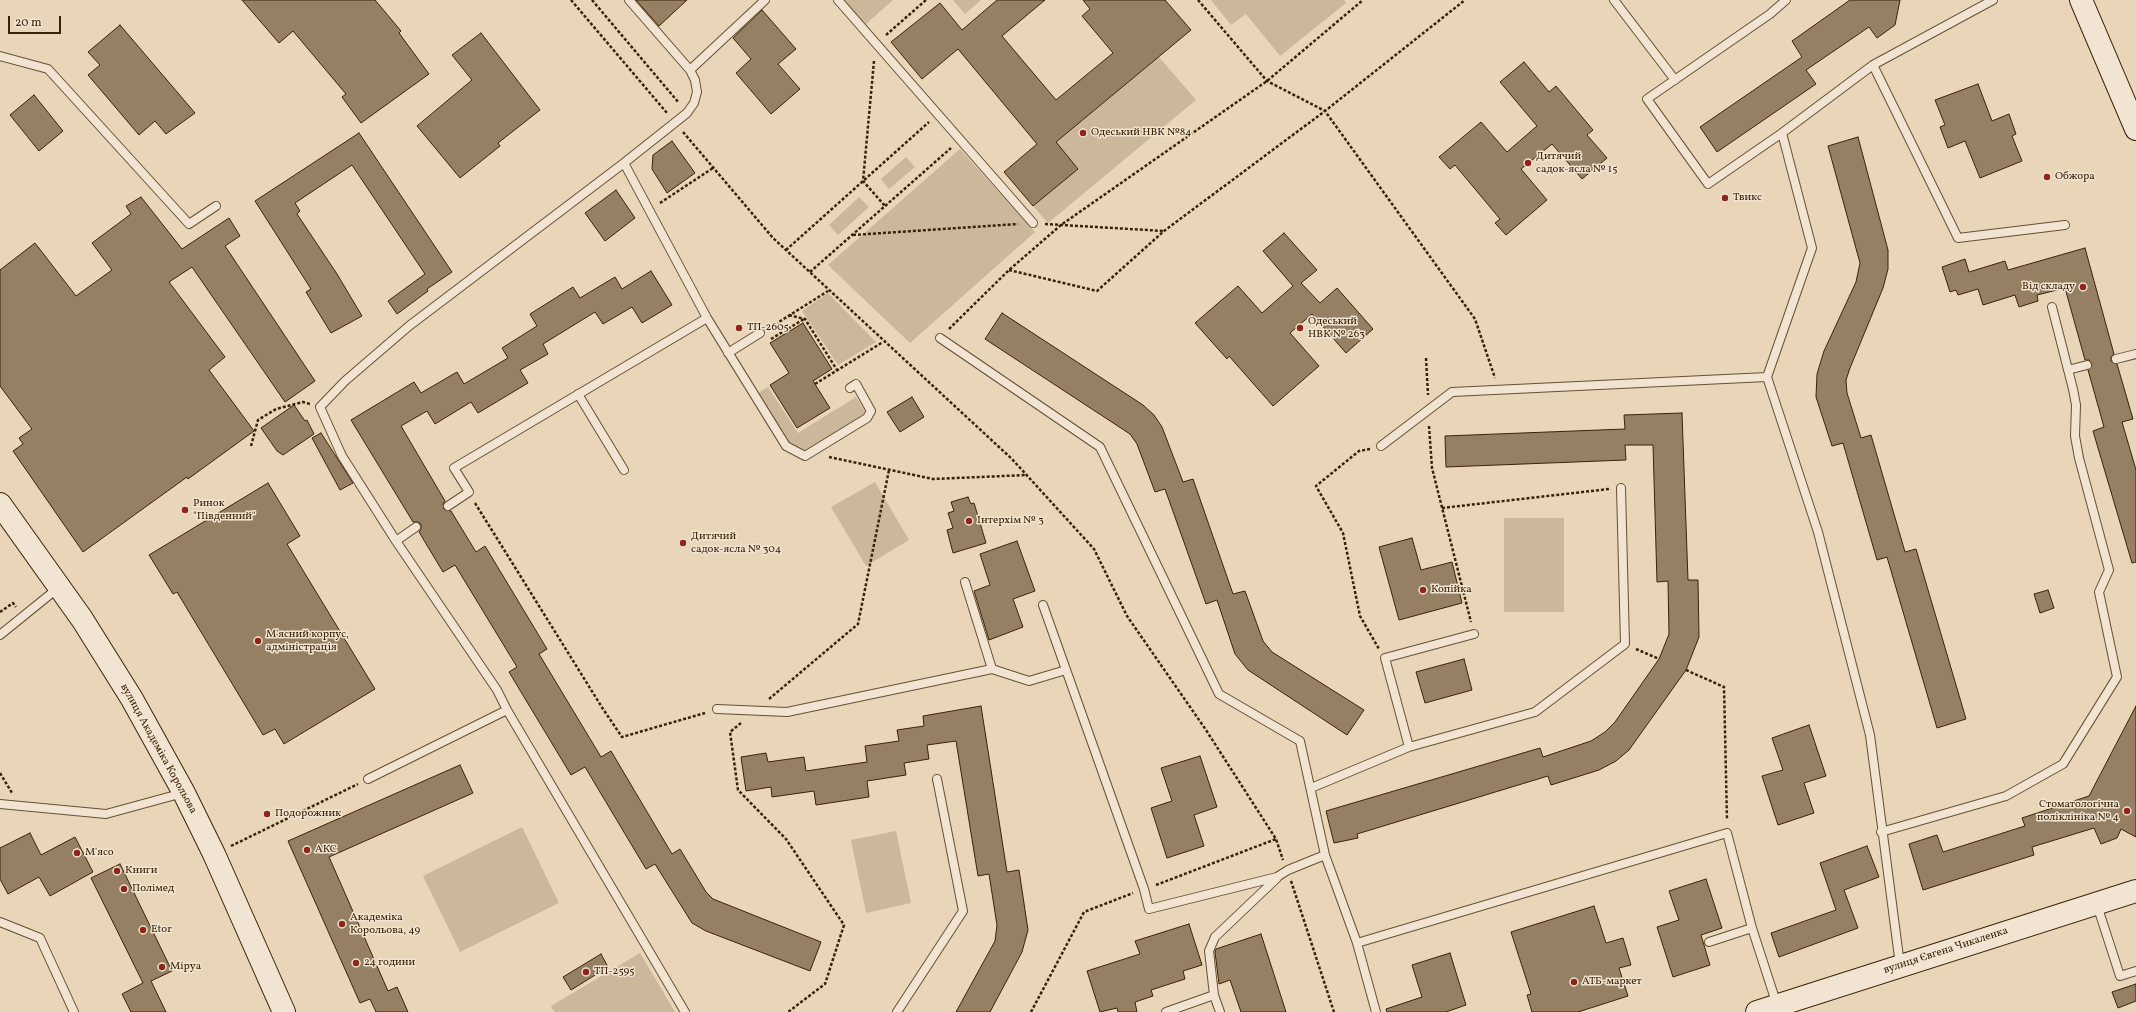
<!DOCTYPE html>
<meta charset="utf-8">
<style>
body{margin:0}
#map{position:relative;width:2136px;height:1012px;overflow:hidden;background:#e9d6b9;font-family:Vollkorn,serif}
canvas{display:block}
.scale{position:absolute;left:8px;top:16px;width:53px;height:18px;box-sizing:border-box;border:2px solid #3a2305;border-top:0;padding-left:5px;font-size:12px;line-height:14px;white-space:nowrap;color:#3a2305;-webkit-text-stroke:3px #f1e4d2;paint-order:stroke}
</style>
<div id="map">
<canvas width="2136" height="1012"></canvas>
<div class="scale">20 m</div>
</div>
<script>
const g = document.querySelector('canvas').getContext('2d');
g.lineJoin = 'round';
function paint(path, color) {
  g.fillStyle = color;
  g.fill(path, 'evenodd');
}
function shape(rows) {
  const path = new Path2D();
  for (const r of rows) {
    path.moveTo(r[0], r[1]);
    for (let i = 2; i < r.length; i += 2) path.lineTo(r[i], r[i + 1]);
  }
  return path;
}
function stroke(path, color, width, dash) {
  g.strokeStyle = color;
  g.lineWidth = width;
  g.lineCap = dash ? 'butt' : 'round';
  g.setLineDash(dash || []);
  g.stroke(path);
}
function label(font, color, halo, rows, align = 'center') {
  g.font = font + ' Vollkorn,serif';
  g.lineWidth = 3;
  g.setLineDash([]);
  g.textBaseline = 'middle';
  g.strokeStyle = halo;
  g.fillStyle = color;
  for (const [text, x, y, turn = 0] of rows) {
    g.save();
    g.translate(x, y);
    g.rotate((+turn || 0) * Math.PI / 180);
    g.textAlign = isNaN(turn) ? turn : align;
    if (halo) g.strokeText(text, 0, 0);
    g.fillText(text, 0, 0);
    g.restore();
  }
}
const green = shape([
 [842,0,893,0,865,25],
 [953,0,981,0,965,14],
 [1211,0,1344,0,1346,3,1280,56,1246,14,1231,25],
 [1159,57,1196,100,1048,223,1033,206,1078,169,1056,142],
 [960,149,1035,232,910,343,828,265],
 [906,157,915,167,889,189,881,179],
 [859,197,869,207,838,235,829,225],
 [828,293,876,342,838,365,802,311],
 [768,387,798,433,856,397,865,411,862,416,806,451,787,441,758,393],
 [875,482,909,540,866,566,831,507],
 [1504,518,1564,518,1564,612,1504,612],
 [522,827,559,903,460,952,423,876],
 [896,831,911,903,866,913,851,840],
 [640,953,675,1012,554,1012,551,1006]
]);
const building = shape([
 [242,0,375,0,401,31,399,33,429,74,361,123,342,97,346,94,293,31,279,43,242,0],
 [636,0,687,0,659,26,636,0],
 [997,0,1045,0,1002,36,1056,100,1113,53,1082,16,1090,9,1083,0,1165,0,1191,30,1056,142,1078,169,1033,206,1004,172,1037,144,958,49,922,79,891,42,940,3,962,30,997,0],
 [1850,0,1900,0,1895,25,1877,38,1869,27,1806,70,1816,84,1717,152,1700,127,1802,57,1792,41,1850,0],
 [762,10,796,49,778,64,800,89,771,114,736,73,751,59,733,38,762,10],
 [120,25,195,113,166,134,155,121,139,135,88,75,100,65,88,52,120,25],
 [481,33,540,110,498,143,500,146,460,178,417,126,472,80,452,55,481,33],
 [1524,62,1549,92,1556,86,1593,130,1587,135,1607,158,1582,179,1552,144,1521,169,1547,200,1506,235,1495,223,1500,219,1455,165,1450,169,1439,157,1481,122,1507,152,1537,126,1500,82,1524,62],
 [1978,84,1992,121,2009,114,2016,134,2012,136,2022,161,1980,178,1965,141,1948,148,1940,127,1945,125,1935,100,1978,84],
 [34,95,63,131,39,151,10,115,34,95],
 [359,133,452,272,427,289,428,291,397,314,388,301,425,274,352,165,295,203,300,211,297,214,337,274,362,316,331,333,306,292,311,289,255,201,359,133],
 [1858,137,1888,250,1888,269,1883,288,1850,368,1846,380,1847,393,1861,438,1871,435,1905,552,1916,549,1966,719,1937,728,1887,557,1877,560,1843,443,1832,446,1816,397,1817,374,1824,351,1856,282,1860,263,1828,146,1858,137],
 [672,141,695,173,667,193,652,169,653,155,672,141],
 [616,190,635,218,605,241,585,213,616,190],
 [141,197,182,249,229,218,240,236,225,246,315,381,285,402,192,267,169,282,225,357,209,370,254,431,188,479,187,477,83,552,13,451,23,444,19,438,32,429,0,386,0,270,35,243,76,296,112,270,92,243,131,214,126,206,141,197],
 [1284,233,1317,270,1301,283,1320,303,1337,288,1373,329,1346,353,1312,314,1290,333,1319,366,1273,406,1229,356,1227,359,1195,323,1238,286,1262,313,1293,286,1263,251,1284,233],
 [2085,248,2114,354,2111,357,2111,361,2117,364,2133,419,2122,422,2136,470,2136,562,2132,563,2093,431,2104,427,2088,370,2092,364,2089,360,2085,360,2065,288,2037,295,2038,301,2019,307,2015,295,1983,305,1978,289,1958,295,1956,290,1950,292,1942,267,1965,259,1969,272,2005,261,2008,270,2085,248],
 [651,271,672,305,642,323,632,307,603,324,595,312,543,344,548,354,520,370,528,383,478,413,471,402,435,424,427,411,401,426,445,501,443,504,444,509,451,511,476,552,485,546,547,649,539,654,601,757,611,751,672,854,680,849,706,892,713,899,821,942,810,971,706,931,692,923,655,864,646,869,585,767,571,775,509,672,517,667,455,565,443,572,419,532,421,529,421,524,418,522,413,522,351,420,414,382,421,393,457,372,464,384,508,358,502,348,537,326,530,314,573,287,580,298,615,277,622,289,651,271],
 [1002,313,1143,405,1154,415,1162,427,1183,482,1193,479,1233,594,1245,591,1263,641,1272,652,1364,710,1347,735,1248,670,1235,654,1217,600,1206,604,1165,489,1155,492,1137,444,1130,434,985,339,1002,313],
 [803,323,832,369,813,381,830,408,797,428,770,385,789,373,770,343,803,323],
 [912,397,924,417,900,432,887,412,912,397],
 [294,405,305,421,307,420,314,434,283,455,277,451,261,428,294,405],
 [1682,413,1688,580,1698,580,1699,637,1686,670,1629,750,1616,761,1599,770,1551,785,1548,776,1357,834,1358,838,1334,843,1326,811,1540,748,1543,757,1591,741,1605,732,1615,722,1659,659,1669,634,1668,581,1657,582,1653,445,1625,445,1626,460,1446,467,1445,436,1625,429,1624,415,1682,413],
 [321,433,353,483,340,490,312,438,321,433],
 [268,483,300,536,287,544,375,689,284,744,275,729,263,735,177,592,173,594,149,555,268,483],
 [968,497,971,504,974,503,986,543,953,553,947,530,953,528,948,513,954,511,951,502,968,497],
 [1412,538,1421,570,1452,562,1462,603,1399,620,1379,547,1412,538],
 [1017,541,1035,591,1013,599,1023,627,989,640,974,591,990,585,980,554,1017,541],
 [2048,590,2054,608,2040,613,2034,594,2048,590],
 [1464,659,1472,690,1425,703,1416,672,1464,659],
 [981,706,1007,872,1019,870,1028,930,1022,952,990,1012,956,1012,995,941,997,925,989,874,978,876,956,741,927,745,929,759,904,763,906,775,867,781,869,797,816,805,814,791,772,797,771,787,746,791,741,757,766,753,768,762,804,757,806,771,867,762,865,746,899,741,897,730,924,726,923,716,981,706],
 [2136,706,2136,837,2121,829,2117,838,2101,844,2094,828,2032,847,2034,855,1923,890,1909,844,1937,835,1943,852,2025,826,2022,818,2089,796,2136,706],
 [1809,725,1826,776,1804,783,1814,813,1778,825,1762,776,1783,770,1772,738,1809,725],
 [1200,756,1217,807,1194,815,1204,846,1167,858,1151,808,1172,801,1161,768,1200,756],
 [460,765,473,793,329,857,388,991,397,987,408,1012,376,1012,370,999,360,1003,288,841,460,765],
 [30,833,41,855,75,837,93,872,50,896,39,877,8,894,0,879,0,848,30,833],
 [1867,846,1879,877,1844,890,1858,928,1779,957,1771,933,1836,910,1820,863,1867,846],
 [120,864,172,971,151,981,166,1012,131,1012,122,994,143,983,91,878,120,864],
 [1706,879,1722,928,1701,935,1710,965,1673,977,1657,927,1679,920,1669,891,1706,879],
 [1594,906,1606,943,1623,938,1631,965,1619,968,1628,996,1578,1012,1532,1012,1527,995,1531,994,1511,932,1594,906],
 [1189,924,1202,965,1183,971,1185,979,1151,990,1153,996,1135,1002,1137,1012,1118,1012,1117,1008,1100,1012,1087,971,1140,954,1135,941,1189,924],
 [1261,934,1286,1012,1241,1012,1230,980,1219,984,1215,952,1216,949,1261,934],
 [1450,953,1466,1005,1446,1012,1387,1012,1386,1009,1422,997,1412,965,1450,953],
 [601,954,608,967,571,990,563,977,601,954],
 [2136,984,2136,1001,2118,1008,2112,992,2136,984]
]);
const path = shape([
 [571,0,667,113],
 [592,0,679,103],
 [1198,0,1267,81,1325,111,1475,319,1495,378],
 [886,35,926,0],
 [874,61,863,181,885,206],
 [683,132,773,238,1012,459,1094,549,1127,616,1206,730,1276,839,1283,860],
 [660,203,713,168],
 [1045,224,1164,231],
 [853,235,1018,224],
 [786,250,929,122],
 [1009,270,1097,291,1164,231,1325,111,1465,0],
 [810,272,951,148],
 [789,315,805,319,837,370],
 [771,327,828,291],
 [949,329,1009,270,1061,225,1267,81,1363,0],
 [771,339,804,319],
 [1426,358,1428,395],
 [815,384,883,342],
 [1429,426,1432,468,1471,622],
 [251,446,258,420,276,409,303,402,310,404],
 [1370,449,1359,451,1316,486,1343,533,1360,616,1379,649],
 [829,457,933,479,1027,475],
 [475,503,603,709,622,737,705,713],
 [1442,508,1609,489],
 [0,612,13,603,16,607],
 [1636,649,1659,659],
 [1686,670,1724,687,1727,820],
 [769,699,858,624,889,470],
 [741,723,730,732,738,790,786,839,844,925,825,984,788,1012],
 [0,773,12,793],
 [231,846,358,784],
 [1291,881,1334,1012],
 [1156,885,1276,839],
 [1031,1012,1084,912,1133,893]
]);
const lane = shape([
 [629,0,690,70,695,80,697,92,694,103,687,113,624,163,409,326,345,381,320,407,342,456,396,541,497,690,507,710,685,1012],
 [838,0,1033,223],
 [1614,0,1675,80],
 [1786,0,1770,14,1647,99,1708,184,1782,133,1873,65,1993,0],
 [0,56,48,69,189,224,216,206],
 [1873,65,1958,238,2065,225],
 [690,70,765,0],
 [624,163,707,318,786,446,805,456,867,418,871,411,856,384,850,388],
 [940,338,1100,447,1219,694,1300,741,1325,855,1357,943,1376,1012],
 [728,353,760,333],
 [2116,359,2136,354],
 [2068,370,2087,365],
 [1767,377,1818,532,1870,735,1900,965],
 [578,394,624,470],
 [1381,446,1452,392,1767,377,1812,248,1782,133],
 [448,506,469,492,454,468,707,318],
 [396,541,416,527],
 [1043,605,1144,889,1149,909,1277,877,1288,870,1325,855],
 [0,635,58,588],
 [992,669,1029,681,1066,670],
 [717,709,787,712,992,669,965,582],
 [1409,747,1385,658,1474,634],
 [368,779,507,710],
 [1311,788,1409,747,1535,712,1625,644,1621,488],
 [0,804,106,814,183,793],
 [1881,832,2006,796,2063,764,2117,677,2099,592,2109,570,2079,458,2075,436,2076,405,2073,389,2052,307],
 [2097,905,2120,976,2136,971],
 [0,922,40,938,74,1012],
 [1752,928,1777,1005],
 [1357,943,1727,833,1752,928,1709,942],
 [897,1012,963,911,937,779],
 [1166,1012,1214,995],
 [1220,1012,1214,995,1209,951,1215,937,1277,878]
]);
const secondary = shape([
 [2081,0,2136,129],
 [0,504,82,619,132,699,184,793,214,854,284,1012],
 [1757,1012,2136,891]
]);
const markers = [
 [1083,133,4,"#8f2418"],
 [1528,163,4,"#8f2418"],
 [2047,177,4,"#8f2418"],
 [1725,198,4,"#8f2418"],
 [2083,287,4,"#8f2418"],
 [739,328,4,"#8f2418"],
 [1300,328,4,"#8f2418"],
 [185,510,4,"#8f2418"],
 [969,521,4,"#8f2418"],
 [683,543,4,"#8f2418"],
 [1423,590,4,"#8f2418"],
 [258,641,4,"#8f2418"],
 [2127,811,4,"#8f2418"],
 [267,814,4,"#8f2418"],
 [307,850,4,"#8f2418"],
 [77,853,4,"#8f2418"],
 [117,871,4,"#8f2418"],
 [124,889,4,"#8f2418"],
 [342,924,4,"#8f2418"],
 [143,930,4,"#8f2418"],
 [356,963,4,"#8f2418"],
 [162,967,4,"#8f2418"],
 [586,972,4,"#8f2418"],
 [1574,982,4,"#8f2418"]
];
const poiNames = [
 ["Одеський НВК №84",1091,133],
 ["Дитячий",1536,157],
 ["садок-ясла № 15",1536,170],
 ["Обжора",2055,177],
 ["Твикс",1733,198],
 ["Від складу",2075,287,"right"],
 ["Одеський",1308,322],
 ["НВК № 263",1308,335],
 ["ТП-2605",747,328],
 ["Ринок",193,504],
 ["\"Південний\"",193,517],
 ["Інтерхім № 3",977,521],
 ["Дитячий",691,537],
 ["садок-ясла № 304",691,550],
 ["Копійка",1431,590],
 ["М'ясний корпус,",266,635],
 ["адміністрація",266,648],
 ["Стоматологічна",2119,805,"right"],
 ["поліклініка № 4",2119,818,"right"],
 ["Подорожник",275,814],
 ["АКС",315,850],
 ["М'ясо",85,853],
 ["Книги",125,871],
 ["Полімед",132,889],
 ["Академіка",350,918],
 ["Корольова, 49",350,931],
 ["Etor",151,930],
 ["24 години",364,963],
 ["Міруа",170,967],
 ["ТП-2595",594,972],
 ["АТБ-маркет",1582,982]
];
const streetNames = [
 ["вулиця Академіка Корольова",158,749,61],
 ["вулиця Євгена Чикаленка",1946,951,-18]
];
paint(green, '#cbb89a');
paint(building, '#958063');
stroke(building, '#3a2305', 1);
stroke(lane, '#665032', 10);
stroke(secondary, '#3a2305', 24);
stroke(path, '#3a2305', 2.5, [3, 2]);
stroke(lane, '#f1e4d2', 8);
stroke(secondary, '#f1e4d2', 22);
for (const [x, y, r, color] of markers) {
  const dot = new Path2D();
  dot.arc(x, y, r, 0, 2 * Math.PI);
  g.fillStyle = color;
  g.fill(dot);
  stroke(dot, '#f1e4d2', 1.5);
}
label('11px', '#3a2305', '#f1e4d2', poiNames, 'left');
label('11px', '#3a2305', '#f1e4d2', streetNames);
</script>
